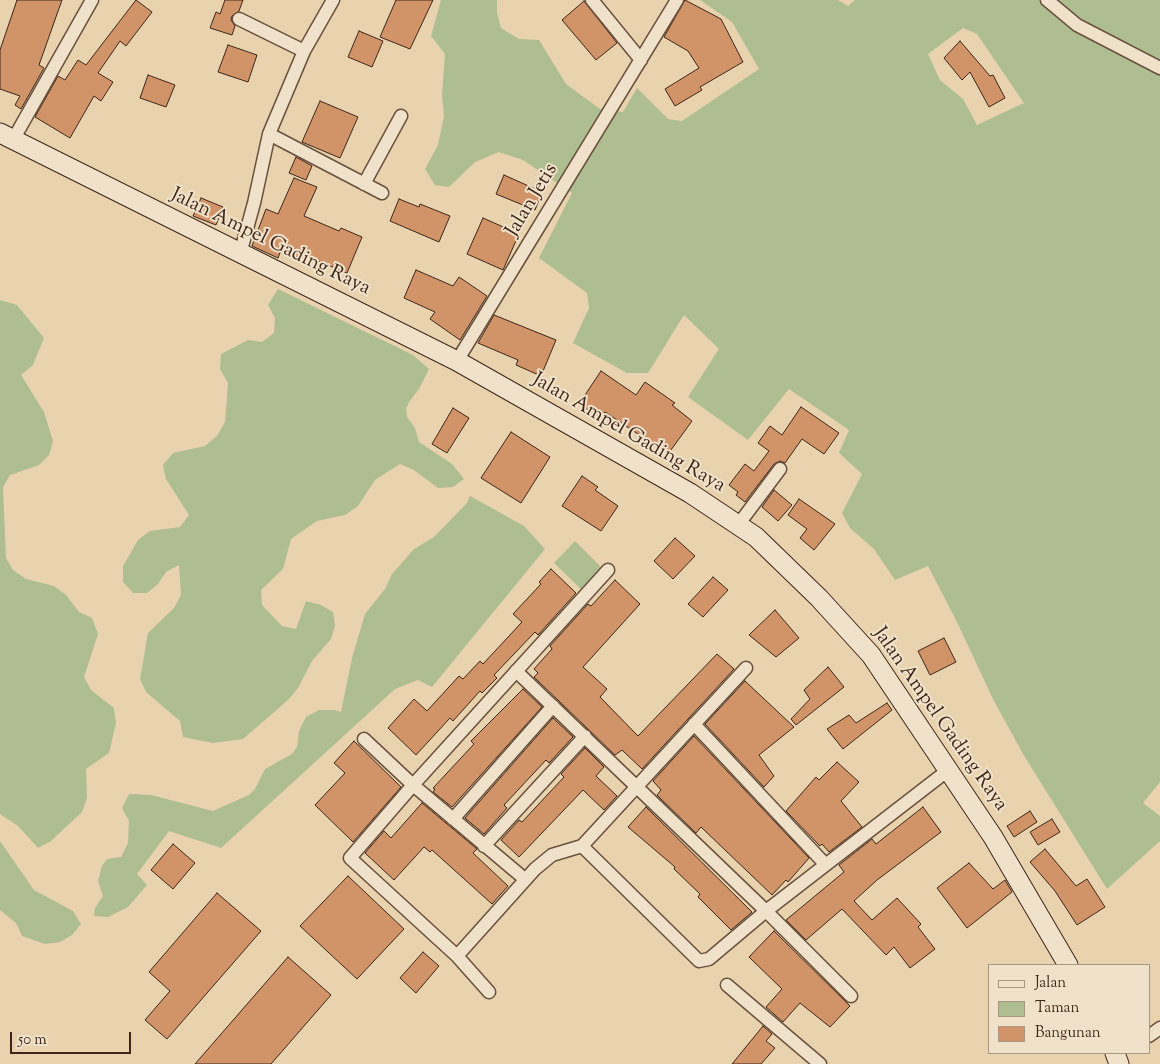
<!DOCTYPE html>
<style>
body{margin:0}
#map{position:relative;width:1160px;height:1064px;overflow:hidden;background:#e8d3ae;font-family:"Sorts Mill Goudy",serif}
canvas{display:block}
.legend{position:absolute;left:988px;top:964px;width:162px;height:90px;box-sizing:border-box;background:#f0e2ca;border:1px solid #a99783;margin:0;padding:6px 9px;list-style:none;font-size:15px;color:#3f2619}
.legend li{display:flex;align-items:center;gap:10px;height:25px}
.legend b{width:25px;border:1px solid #a99783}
.scale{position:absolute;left:10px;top:1032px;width:121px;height:22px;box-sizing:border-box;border:2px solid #3f2619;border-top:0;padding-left:6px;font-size:15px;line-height:18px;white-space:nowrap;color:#3f2619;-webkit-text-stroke:4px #f0e2ca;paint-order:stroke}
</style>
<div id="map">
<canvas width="1160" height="1064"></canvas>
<ul class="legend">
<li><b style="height:6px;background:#f0e2ca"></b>Jalan</li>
<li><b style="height:14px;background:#afbe90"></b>Taman</li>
<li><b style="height:14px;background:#d19469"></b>Bangunan</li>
</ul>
<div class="scale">50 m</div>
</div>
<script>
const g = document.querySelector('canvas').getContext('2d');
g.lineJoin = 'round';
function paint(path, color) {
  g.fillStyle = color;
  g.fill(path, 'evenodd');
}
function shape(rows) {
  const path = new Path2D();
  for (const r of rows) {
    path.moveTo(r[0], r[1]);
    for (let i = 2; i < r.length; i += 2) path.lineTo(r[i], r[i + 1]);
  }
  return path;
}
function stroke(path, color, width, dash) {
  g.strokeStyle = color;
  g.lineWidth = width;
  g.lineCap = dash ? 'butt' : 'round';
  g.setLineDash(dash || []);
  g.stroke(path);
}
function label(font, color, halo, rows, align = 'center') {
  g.font = font + ' "Sorts Mill Goudy",serif';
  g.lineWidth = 4;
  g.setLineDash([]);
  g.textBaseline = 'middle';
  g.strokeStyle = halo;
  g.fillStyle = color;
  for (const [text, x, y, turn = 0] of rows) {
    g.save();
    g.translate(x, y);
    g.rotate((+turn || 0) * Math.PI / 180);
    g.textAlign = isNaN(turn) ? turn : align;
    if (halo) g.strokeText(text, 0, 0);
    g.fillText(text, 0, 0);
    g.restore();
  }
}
const green = shape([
 [441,0,497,0,497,13,501,28,519,39,539,40,566,84,600,109,623,112,637,88,668,119,682,121,759,69,732,22,700,0,838,0,848,6,855,0,1160,0,1160,782,1143,803,1160,816,1160,841,1107,889,1023,754,993,699,957,622,928,566,895,580,874,549,850,528,842,513,862,474,839,453,849,430,789,389,748,440,688,397,719,349,684,315,648,373,627,373,573,343,589,308,587,293,539,258,572,193,523,160,499,152,475,162,449,187,435,185,425,169,438,145,444,116,442,95,445,54,431,36],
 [963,28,977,34,1024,103,977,125,963,99,940,80,928,54],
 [278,289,413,355,429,369,419,389,409,402,406,409,407,417,415,428,419,442,452,464,464,479,453,487,438,488,414,470,400,464,375,480,358,506,345,515,317,521,291,539,283,569,261,590,262,605,282,626,296,629,306,601,321,605,333,612,335,626,331,639,312,661,298,688,288,700,243,739,213,743,183,737,180,721,146,692,140,679,148,633,174,608,181,595,179,565,166,572,158,584,147,593,133,593,123,582,123,566,138,540,150,531,180,527,189,515,166,479,163,465,173,453,205,446,217,436,225,422,228,383,220,369,221,354,248,340,262,342,274,333,275,318,268,305],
 [0,300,17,305,44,338,33,365,21,375,44,412,53,441,49,455,39,465,10,475,3,487,6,558,13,570,26,579,54,586,66,595,79,612,92,618,98,634,84,677,91,690,114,708,116,723,109,753,86,769,87,798,82,812,51,841,38,848,18,826,0,814],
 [470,496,524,526,545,549,432,687,418,680,395,689,221,848,169,831,137,874,147,885,128,907,108,917,94,916,95,908,103,896,98,881,102,866,107,859,121,857,128,843,129,821,122,808,129,794,151,795,213,811,249,795,255,789,265,769,292,754,297,747,299,731,306,717,319,710,335,710,341,712,352,658,365,614,385,589,392,574,414,549,434,537,467,503],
 [575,541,601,567,581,589,554,563],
 [0,841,34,890,73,911,81,924,72,935,60,942,45,944,22,936,16,923,0,910]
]);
const building = shape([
 [17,0,62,0,39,65,44,68,21,109,15,105,20,96,0,89,0,50,17,0],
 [136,0,152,12,126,46,120,41,98,73,113,82,101,101,94,96,70,138,35,117,58,76,65,80,78,60,86,65,136,0],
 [225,0,243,0,239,11,232,16,231,20,235,26,232,35,210,28,216,12,220,14,225,0],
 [396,0,433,0,410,49,380,37,396,0],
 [685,0,721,19,743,62,700,87,702,90,675,106,665,89,699,68,688,51,664,37,685,0],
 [584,1,617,43,596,60,562,20,584,1],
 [359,31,383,41,372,67,348,57,359,31],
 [960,41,990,76,993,75,1005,98,989,107,970,72,962,80,944,58,960,41],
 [228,45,257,55,248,82,218,72,228,45],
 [148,75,175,85,166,107,140,98,148,75],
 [320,101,358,117,340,158,302,142,320,101],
 [296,157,312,166,306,180,289,173,296,157],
 [504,175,542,192,535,210,496,194,504,175],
 [294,178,317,187,304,216,339,231,341,228,362,237,347,273,306,256,304,260,281,250,278,258,252,246,266,209,278,214,294,178],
 [201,198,223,207,216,225,193,216,201,198],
 [399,199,419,207,420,204,450,216,439,242,390,221,399,199],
 [483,218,519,234,503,270,467,254,483,218],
 [416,270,453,286,459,277,487,296,460,340,430,319,435,312,404,298,416,270],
 [494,315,556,340,541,376,516,365,518,360,478,343,494,315],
 [601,371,636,395,645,382,675,403,672,405,692,421,668,454,605,412,600,418,579,404,601,371],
 [801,407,839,433,824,454,802,439,785,463,780,461,774,464,745,502,736,495,738,492,729,485,745,464,754,471,769,451,758,443,770,426,782,435,801,407],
 [453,408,469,418,447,453,432,444,453,408],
 [511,432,550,457,521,503,481,478,511,432],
 [582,476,598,487,595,490,618,506,601,531,562,506,582,476],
 [774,490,792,505,778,521,762,507,774,490],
 [799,499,835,524,814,550,800,538,807,529,788,515,799,499],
 [675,538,695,556,673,579,654,561,675,538],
 [551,569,576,593,538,635,535,632,494,675,497,678,482,693,480,691,453,721,450,718,416,755,388,728,414,699,427,711,459,676,463,679,480,661,483,664,522,622,513,614,541,584,539,582,551,569],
 [713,577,728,590,703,617,688,604,713,577],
 [615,580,640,604,583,667,607,689,600,697,638,736,717,654,734,669,642,769,622,750,615,755,534,677,538,673,534,669,552,649,550,646,588,604,591,606,615,580],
 [775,610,799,638,776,657,749,635,775,610],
 [944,638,956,662,930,675,918,651,944,638],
 [828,667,844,687,796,725,791,719,810,699,804,690,828,667],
 [745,681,794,727,759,755,774,776,764,787,705,724,745,681],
 [523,689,542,707,452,807,433,792,435,789,433,788,474,744,471,741,523,689],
 [887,703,892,710,843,749,827,729,849,715,856,723,887,703],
 [553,718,573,737,549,763,546,760,504,805,507,808,484,834,465,818,553,718],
 [694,736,809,858,788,882,786,880,772,895,701,827,696,833,657,795,661,790,653,781,694,736],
 [354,741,401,787,353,842,315,805,345,773,334,763,354,741],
 [585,748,604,767,596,776,617,796,604,810,583,790,519,857,501,840,519,820,522,822,564,777,561,774,585,748],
 [837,762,859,782,841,801,862,827,829,852,822,844,820,846,786,811,816,777,819,780,837,762],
 [422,803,477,849,473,853,508,886,492,904,432,850,430,852,424,847,394,880,365,853,384,831,391,838,422,803],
 [646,807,752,912,731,930,698,897,700,894,674,869,675,867,628,827,646,807],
 [923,807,941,832,877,880,854,901,872,920,897,898,921,924,918,927,935,949,910,968,894,947,886,955,842,909,806,940,786,920,844,872,839,865,872,839,876,844,923,807],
 [1030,811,1037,822,1014,837,1007,826,1030,811],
 [1052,819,1060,832,1038,845,1030,832,1052,819],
 [173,844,195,863,173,889,151,870,173,844],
 [1045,849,1076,886,1087,879,1105,907,1077,925,1055,891,1030,862,1045,849],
 [969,863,993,889,1005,880,1012,892,967,928,937,888,969,863],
 [348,876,404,929,357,979,300,926,348,876],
 [217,893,261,931,167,1039,145,1020,170,991,149,972,217,893],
 [774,931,850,1006,830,1027,800,1003,783,1022,766,1007,782,989,749,957,774,931],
 [423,952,439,966,416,993,400,978,423,952],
 [288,957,331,995,271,1064,195,1064,288,957],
 [763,1026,772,1034,766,1041,775,1048,761,1064,732,1064,763,1026]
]);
const street = shape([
 [592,0,641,60],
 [1047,0,1077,25,1160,68],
 [239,19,304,51],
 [269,134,382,193],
 [13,140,92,0],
 [364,184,401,116],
 [240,254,254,203,269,134,304,51,333,0],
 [457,361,677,0],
 [738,525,780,469],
 [516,671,766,911,947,771],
 [694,724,825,864],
 [364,739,413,785,520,875],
 [453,819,553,706],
 [484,846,585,736],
 [582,846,699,961,709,959,766,911,851,996],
 [582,846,746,668],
 [457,956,350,858,413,785,608,570],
 [727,985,820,1064],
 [489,992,457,956,535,869,552,855,582,846],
 [1149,1036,1160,1028]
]);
const secondary = shape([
 [0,133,457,361,690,493,756,537,819,598,871,655,993,837,1068,965],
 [1115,1053,1119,1064]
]);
const streetNames = [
 ["Jalan Jetis",533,201,-59],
 ["Jalan Ampel Gading Raya",270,243,26],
 ["Jalan Ampel Gading Raya",628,434,30],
 ["Jalan Ampel Gading Raya",939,720,55]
];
paint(green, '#afbe90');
paint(building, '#d19469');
stroke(building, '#3f2619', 1);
stroke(street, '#69513e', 15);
stroke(secondary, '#3f2619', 21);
stroke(street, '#f0e2ca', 12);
stroke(secondary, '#f0e2ca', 19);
label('20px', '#3f2619', '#f0e2ca', streetNames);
</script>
